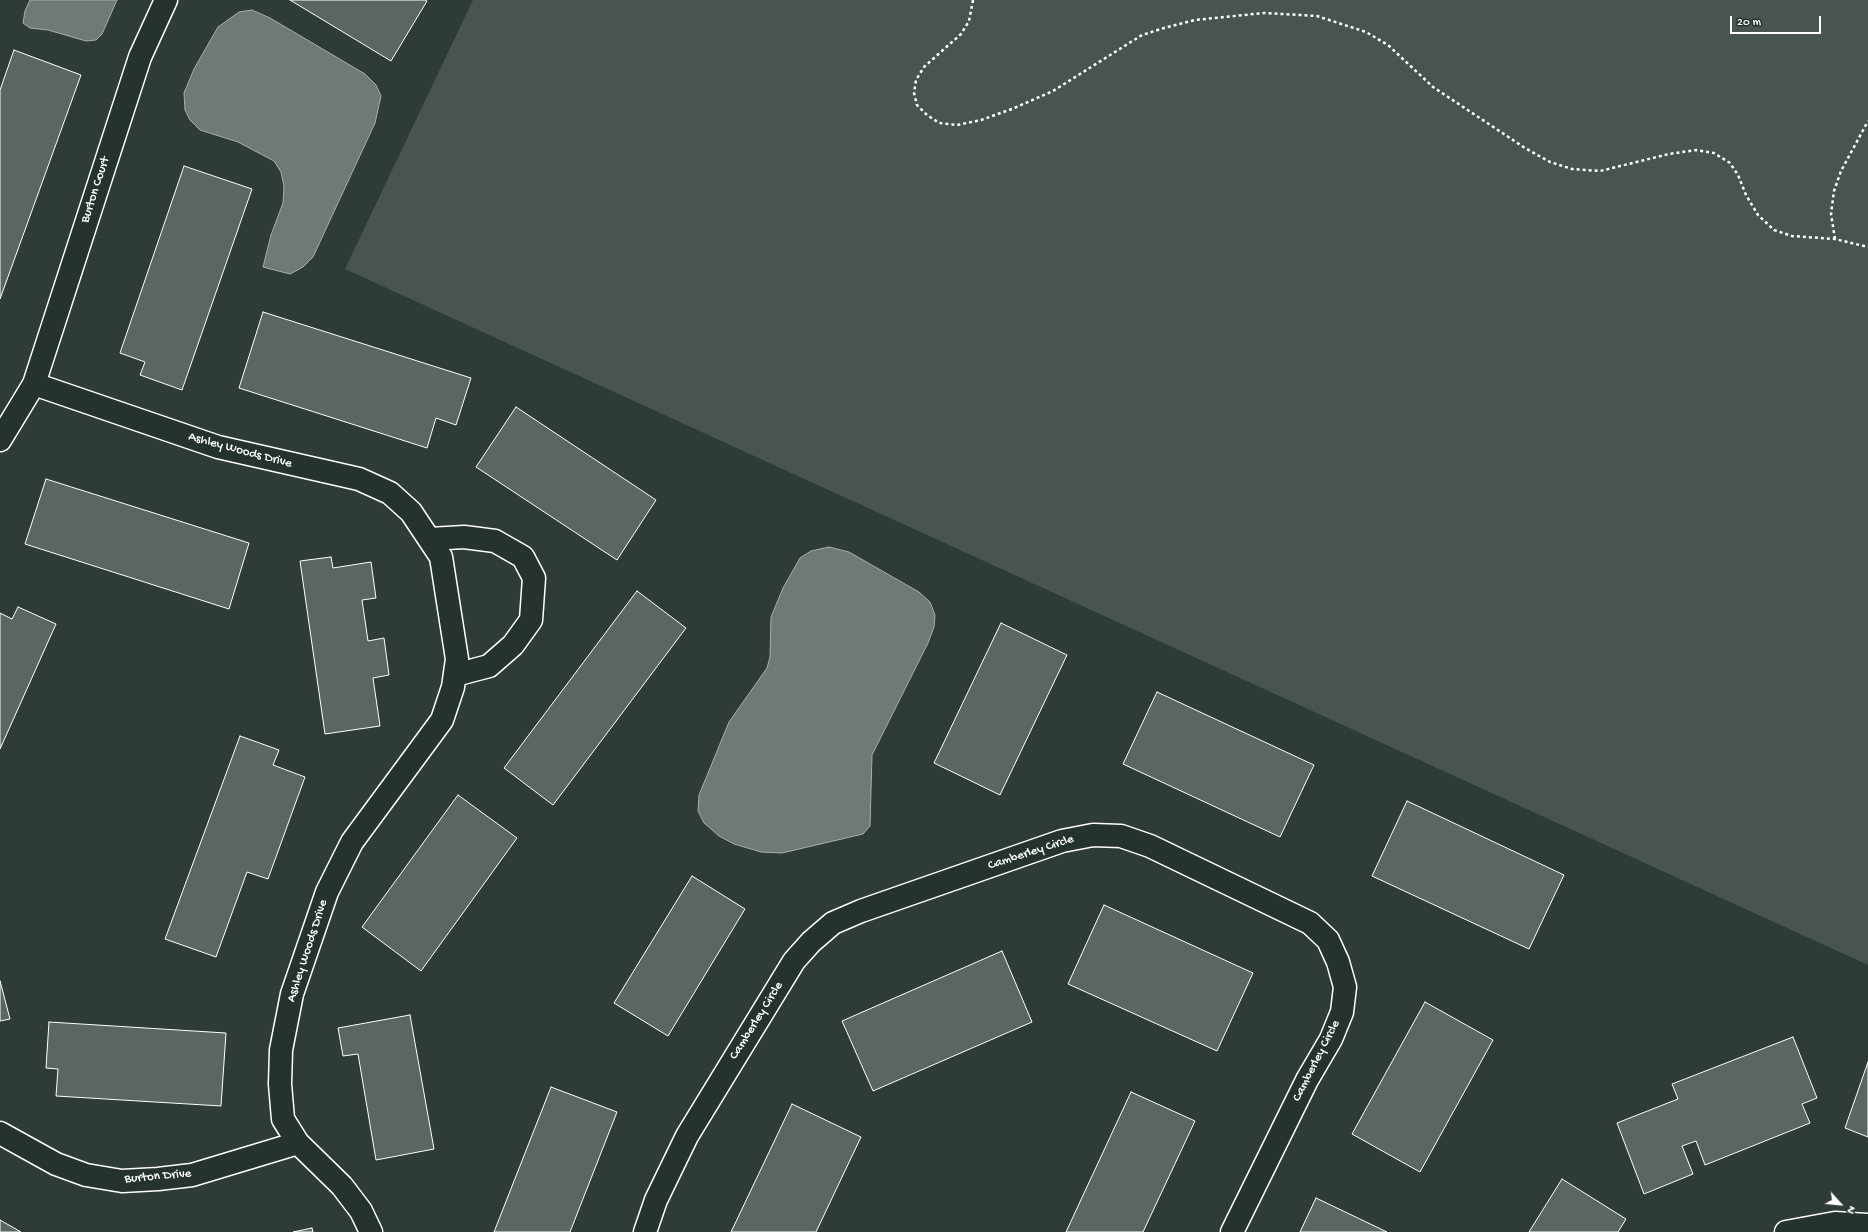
<!DOCTYPE html>
<style>
body{margin:0}
#map{position:relative;width:1868px;height:1232px;overflow:hidden;background:#2f3b35;font-family:"Gochi Hand",sans-serif}
canvas{display:block}
.north{position:absolute;left:1820px;top:1184px;width:40px;height:40px;-webkit-text-stroke:3px #26332d;paint-order:stroke;rotate:117deg;font-size:11px;font-weight:700;line-height:16px;text-align:center;color:#fff}
.north::after{content:'';display:block;margin:auto;width:14px;height:18px;background:#fff;clip-path:polygon(50% 0,100% 100%,50% 72%,0 100%)}
.scale{position:absolute;left:1730px;top:16px;width:91px;height:18px;box-sizing:border-box;border:2px solid #fff;border-top:0;padding-left:5px;font-size:12px;line-height:14px;white-space:nowrap;color:#fff;-webkit-text-stroke:3px #26332d;paint-order:stroke}
</style>
<div id="map">
<canvas width="1868" height="1232"></canvas>
<div class="north">N</div>
<div class="scale">20 m</div>
</div>
<script>
const g = document.querySelector('canvas').getContext('2d');
g.lineJoin = 'round';
function paint(path, color) {
  g.fillStyle = color;
  g.fill(path, 'evenodd');
}
function shape(rows) {
  const path = new Path2D();
  for (const r of rows) {
    path.moveTo(r[0], r[1]);
    for (let i = 2; i < r.length; i += 2) path.lineTo(r[i], r[i + 1]);
  }
  return path;
}
function stroke(path, color, width, dash) {
  g.strokeStyle = color;
  g.lineWidth = width;
  g.lineCap = dash ? 'butt' : 'round';
  g.setLineDash(dash || []);
  g.stroke(path);
}
function label(font, color, halo, rows, align = 'center') {
  g.font = font + ' "Gochi Hand",sans-serif';
  g.lineWidth = 4;
  g.setLineDash([]);
  g.textBaseline = 'middle';
  g.strokeStyle = halo;
  g.fillStyle = color;
  for (const [text, x, y, turn = 0] of rows) {
    g.save();
    g.translate(x, y);
    g.rotate((+turn || 0) * Math.PI / 180);
    g.textAlign = isNaN(turn) ? turn : align;
    if (halo) g.strokeText(text, 0, 0);
    g.fillText(text, 0, 0);
    g.restore();
  }
}
const green = shape([
 [473,0,1868,0,1868,965,345,269]
]);
const water = shape([
 [30,0,117,0,102,34,96,40,86,41,48,30,30,28,23,23,25,11,30,0],
 [252,10,270,18,365,74,376,85,381,96,375,123,313,257,303,267,290,274,263,267,271,235,283,203,284,186,281,172,274,161,238,142,200,130,190,120,185,110,184,93,194,69,218,27,239,12,252,10],
 [829,547,849,552,919,592,930,602,935,615,934,627,928,643,872,755,870,826,863,834,782,853,761,852,734,844,719,836,704,823,698,811,699,795,729,722,767,668,770,657,771,617,783,588,800,558,811,551,829,547]
]);
const building = shape([
 [290,0,425,0,427,1,391,61,290,0],
 [14,50,81,75,0,299,0,90,14,50],
 [184,166,252,189,182,390,140,375,145,362,120,353,184,166],
 [263,312,471,378,456,425,436,418,427,448,239,388,263,312],
 [516,407,656,500,617,560,476,467,516,407],
 [46,479,249,543,229,609,25,544,46,479],
 [331,557,333,568,371,562,376,598,362,600,368,641,384,638,389,675,373,678,380,726,325,734,300,561,331,557],
 [637,591,686,628,553,805,504,768,637,591],
 [18,607,56,624,0,749,0,613,12,619,18,607],
 [1001,623,1067,655,1000,795,934,763,1001,623],
 [1157,692,1314,765,1280,837,1123,764,1157,692],
 [240,736,279,750,273,765,305,777,268,879,247,872,216,957,165,939,240,736],
 [458,795,517,838,421,971,362,927,458,795],
 [1407,801,1564,875,1529,949,1372,876,1407,801],
 [692,876,745,909,668,1036,614,1003,692,876],
 [1104,905,1253,973,1217,1051,1068,984,1104,905],
 [1002,951,1032,1022,873,1091,842,1021,1002,951],
 [0,981,10,1019,0,1021,0,981],
 [1425,1002,1493,1040,1420,1172,1352,1134,1425,1002],
 [410,1015,434,1149,376,1160,358,1054,343,1056,338,1028,410,1015],
 [49,1022,226,1033,221,1106,56,1096,58,1069,46,1068,49,1022],
 [1793,1037,1817,1098,1802,1104,1810,1123,1705,1165,1696,1141,1682,1146,1693,1174,1644,1194,1617,1123,1678,1099,1672,1084,1793,1037],
 [1868,1062,1868,1137,1845,1128,1868,1062],
 [551,1087,617,1112,570,1232,494,1232,551,1087],
 [1131,1092,1195,1121,1143,1232,1066,1232,1131,1092],
 [792,1104,861,1137,816,1232,731,1232,792,1104],
 [1562,1179,1626,1219,1618,1232,1529,1232,1562,1179],
 [1316,1198,1387,1232,1300,1232,1316,1198],
 [0,1220,21,1232,0,1232,0,1220],
 [312,1228,313,1232,293,1232,312,1228]
]);
const path = shape([
 [973,0,969,21,961,34,924,67,916,80,914,93,917,105,927,115,939,123,957,125,981,120,1012,109,1053,91,1142,35,1164,28,1195,20,1264,13,1317,16,1366,32,1388,45,1433,87,1525,148,1550,162,1572,169,1600,171,1669,154,1696,150,1714,153,1730,163,1738,175,1746,195,1758,215,1774,230,1792,236,1835,239,1868,247],
 [1835,239,1831,214,1834,191,1841,171,1868,121]
]);
const minor = shape([
 [34,384,218,447,359,479,390,493,411,512,441,557,457,659,453,687,442,720,352,842,327,892,292,994,281,1050,280,1084,283,1119,298,1143,342,1186,361,1211,371,1232],
 [0,440,34,384,140,57,166,0],
 [430,539,464,537,495,541,523,557,534,578,531,620,513,645,489,666,455,675],
 [0,1133,56,1164,86,1175,122,1181,158,1179,192,1175,298,1143],
 [645,1232,656,1200,687,1136,794,961,811,942,833,923,861,911,1062,841,1093,835,1121,836,1150,846,1310,923,1328,940,1338,962,1345,987,1342,1012,1331,1039,1307,1080,1232,1232],
 [1786,1232,1835,1223,1868,1225]
]);
const streetNames = [
 ["Burton Court",96,190,-72],
 ["Ashley Woods Drive",240,451,15],
 ["Camberley Circle",1031,853,-18],
 ["Ashley Woods Drive",308,951,-72],
 ["Camberley Circle",757,1021,-58],
 ["Camberley Circle",1317,1061,-63],
 ["Burton Drive",158,1177,-5]
];
paint(green, '#4a544f');
paint(water, '#707975');
stroke(water, '#a9afac', 1);
paint(building, '#5b6661');
stroke(building, '#fff', 1);
stroke(minor, '#fff', 25);
stroke(path, '#fff', 2.5, [3, 3]);
stroke(minor, '#26332d', 22);
label('13px', '#fff', '#26332d', streetNames);
</script>
